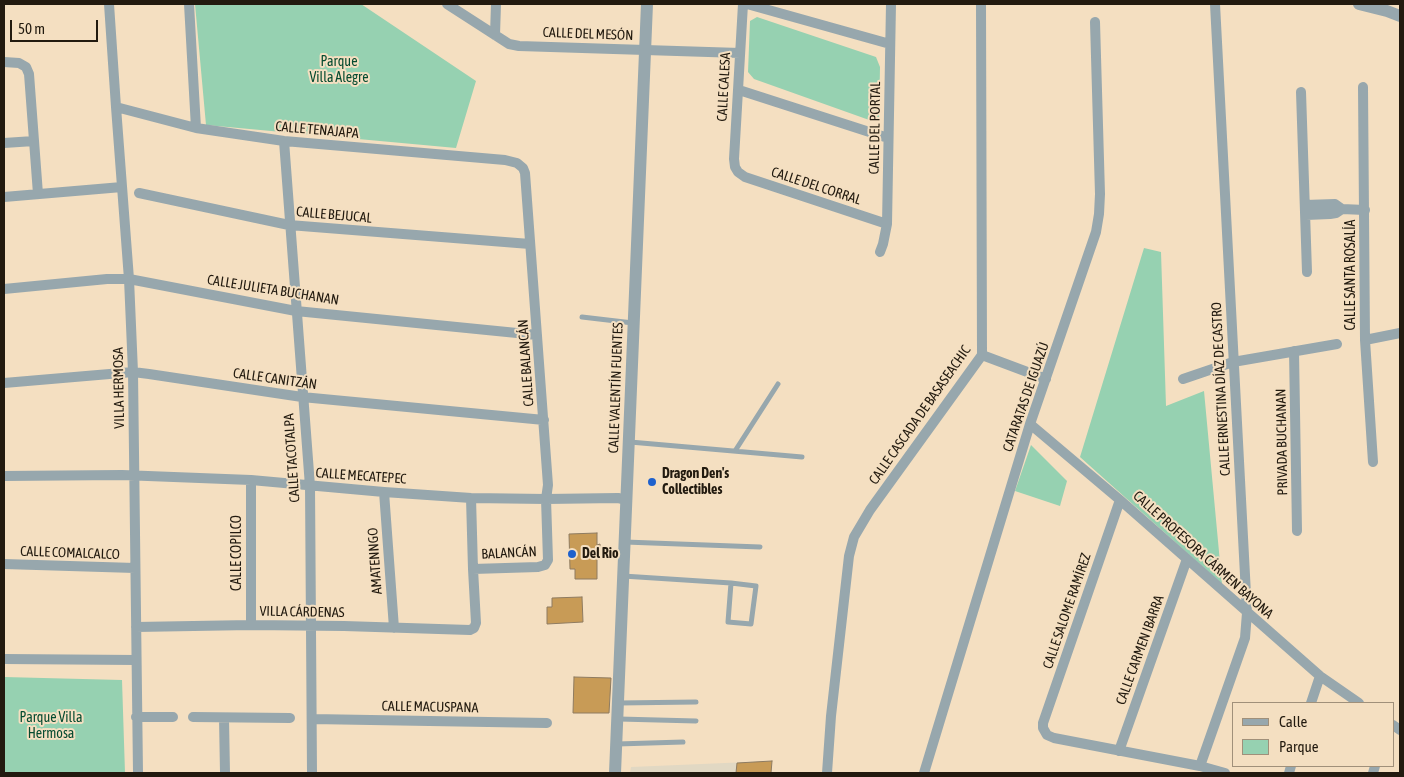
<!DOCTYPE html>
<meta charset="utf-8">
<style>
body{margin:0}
#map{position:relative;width:1404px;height:777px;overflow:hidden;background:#f4dfc1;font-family:"Asap Condensed",sans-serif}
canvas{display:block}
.frame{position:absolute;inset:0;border:5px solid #221a0f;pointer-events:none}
.legend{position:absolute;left:1232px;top:702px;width:162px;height:65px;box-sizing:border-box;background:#f4dfc1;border:1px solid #a0907a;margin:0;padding:6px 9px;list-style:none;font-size:15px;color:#221a0f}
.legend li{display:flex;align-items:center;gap:10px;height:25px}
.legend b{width:25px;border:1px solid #a0907a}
.scale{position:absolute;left:10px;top:20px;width:88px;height:22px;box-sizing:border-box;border:2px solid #221a0f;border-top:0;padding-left:6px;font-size:15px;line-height:18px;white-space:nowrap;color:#221a0f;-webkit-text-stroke:4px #f4dfc1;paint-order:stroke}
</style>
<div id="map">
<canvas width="1404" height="777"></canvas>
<div class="frame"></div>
<ul class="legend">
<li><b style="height:6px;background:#97a7ad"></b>Calle</li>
<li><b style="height:14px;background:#96d1b1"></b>Parque</li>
</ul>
<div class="scale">50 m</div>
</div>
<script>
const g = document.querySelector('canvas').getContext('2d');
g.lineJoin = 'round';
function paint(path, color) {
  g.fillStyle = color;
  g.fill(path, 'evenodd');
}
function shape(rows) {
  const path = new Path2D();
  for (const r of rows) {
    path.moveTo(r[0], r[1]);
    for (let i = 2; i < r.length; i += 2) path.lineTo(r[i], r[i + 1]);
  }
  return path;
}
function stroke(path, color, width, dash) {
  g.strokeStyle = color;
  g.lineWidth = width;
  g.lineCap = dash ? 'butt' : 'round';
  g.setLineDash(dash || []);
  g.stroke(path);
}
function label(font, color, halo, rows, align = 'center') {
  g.font = font + ' "Asap Condensed",sans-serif';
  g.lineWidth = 4;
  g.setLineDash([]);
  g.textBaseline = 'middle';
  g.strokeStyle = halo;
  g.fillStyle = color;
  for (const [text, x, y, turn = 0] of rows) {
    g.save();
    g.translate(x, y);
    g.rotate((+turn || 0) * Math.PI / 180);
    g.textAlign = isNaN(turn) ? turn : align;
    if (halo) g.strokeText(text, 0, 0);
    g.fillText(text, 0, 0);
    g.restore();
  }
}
const commercial = shape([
 [772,761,771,773,630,773,631,767]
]);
const green = shape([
 [195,4,361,4,476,81,456,148,206,125],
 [757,17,876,57,880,67,879,119,872,121,754,79,748,72,750,21],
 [1144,248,1161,252,1166,406,1204,391,1222,584,1080,457],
 [1031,445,1067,481,1060,506,1015,491],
 [4,677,122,680,125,773,4,773]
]);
const building = shape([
 [597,533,597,545,600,544,600,557,597,557,597,579,575,579,575,569,570,569,569,534,597,533],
 [582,597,583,622,547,624,547,607,552,607,552,598,582,597],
 [574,677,611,678,609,713,573,713,574,677],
 [772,761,771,773,736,773,737,763,772,761]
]);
const service = shape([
 [582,317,633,323],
 [630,442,802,457],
 [735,451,778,384],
 [625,542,760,547],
 [623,576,731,583,756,586,751,624,728,622,731,583],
 [619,703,696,702],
 [619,719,696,721],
 [617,744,683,742]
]);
const minor = shape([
 [109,4,116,107,129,279,133,372,138,773],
 [189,4,196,128],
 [447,4,509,44,519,46,740,53],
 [743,4,734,159,735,167,738,172,745,177,887,224],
 [747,4,890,44],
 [495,35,496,4],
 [4,62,19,63,26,67,29,74,38,194],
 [1363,87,1365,340,1373,462],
 [739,90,888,138],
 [1301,92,1307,272],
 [116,107,196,128,284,141,505,160,517,163,523,168,525,173,548,485,546,499,548,560,545,565,538,567,473,569],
 [284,141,310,486,312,773],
 [4,143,34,141],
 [139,193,289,225,530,244],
 [4,197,122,187],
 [1305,205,1335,204,1342,209,1365,210],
 [1306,215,1330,214,1336,213,1342,209],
 [880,252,883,244,887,224,891,4],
 [4,289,107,279,129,279,296,311,537,335],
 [1365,340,1400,333],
 [1294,351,1297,531],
 [982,355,1046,379],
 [1183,379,1233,362,1337,344],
 [4,383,133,372,149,374,302,397,544,420],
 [1030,424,1120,500,1320,676,1359,703],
 [4,476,122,475,251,480,384,492,471,498,546,499,618,498,627,500],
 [251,480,251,625],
 [384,492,394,628],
 [1120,500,1043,723,1043,728,1047,735,1054,738,1200,766,1225,773],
 [4,564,135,568],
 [136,627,251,625,344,626,470,630,474,628,476,623,473,569,471,498],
 [4,659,136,660],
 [1311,703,1320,676],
 [136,717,173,717],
 [193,717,290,718],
 [224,718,225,773],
 [312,719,547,723],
 [1393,725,1400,730],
 [1119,751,1187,559],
 [1200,766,1245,638,1247,613,1215,4],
 [827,773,831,716,849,556,854,537,870,510,982,355,981,4],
 [924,773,1030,424,1096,232,1099,214,1100,194,1095,22],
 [1289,773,1291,766],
 [1373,773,1375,766]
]);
const tertiary = shape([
 [1359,4,1387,11,1400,16],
 [615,773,647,4]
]);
const markers = [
 [652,482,5,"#1e61cd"],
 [572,554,5,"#1e61cd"]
];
const streetNames = [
 ["CALLE DEL MESÓN",588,34,2],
 ["CALLE CALESA",724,87,-87],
 ["CALLE DEL PORTAL",875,128,-89],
 ["CALLE TENAJAPA",317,130,5],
 ["CALLE DEL CORRAL",816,186,18],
 ["CALLE BEJUCAL",334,215,5],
 ["CALLE SANTA ROSALÍA",1351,275,-90],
 ["CALLE JULIETA BUCHANAN",273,290,9],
 ["CALLE BALANCÁN",526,363,-94],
 ["CALLE CANITZÁN",275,379,8],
 ["VILLA HERMOSA",119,388,-91],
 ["CALLE VALENTÍN FUENTES",616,388,-88],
 ["CALLE ERNESTINA DÍAZ DE CASTRO",1221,389,-93],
 ["CATARATAS DE IGUAZÚ",1026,397,-71],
 ["CALLE CASCADA DE BASASEACHIC",920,415,-55],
 ["PRIVADA BUCHANAN",1282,442,-91],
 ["CALLE TACOTALPA",292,458,-94],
 ["CALLE MECATEPEC",361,476,4],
 ["CALLE COMALCALCO",70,553,2],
 ["CALLE COPILCO",237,553,-90],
 ["BALANCÁN",509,553,-3],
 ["CALLE PROFESORA CÁRMEN BAYONA",1203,555,42],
 ["AMATENNGO",375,561,-94],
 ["CALLE SALOME RAMÍREZ",1067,611,-71],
 ["VILLA CÁRDENAS",302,612,1],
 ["CALLE CARMEN IBARRA",1140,650,-70],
 ["CALLE MACUSPANA",430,707,1]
];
const parkNames = [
 ["Parque",339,62],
 ["Villa Alegre",339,78],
 ["Parque Villa",51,718],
 ["Hermosa",51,734]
];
const poiNames = [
 ["Dragon Den's",662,474],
 ["Collectibles",662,490],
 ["Del Rio",582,554]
];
paint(commercial, '#e1d8c3');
paint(green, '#96d1b1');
paint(building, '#c89b56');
stroke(building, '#8e7b60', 1);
stroke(service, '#97a7ad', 5);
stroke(minor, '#97a7ad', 10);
stroke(tertiary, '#97a7ad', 12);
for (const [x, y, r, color] of markers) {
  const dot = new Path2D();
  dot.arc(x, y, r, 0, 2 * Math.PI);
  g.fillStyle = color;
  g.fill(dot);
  stroke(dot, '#f4dfc1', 2);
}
label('14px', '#221a0f', '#f4dfc1', streetNames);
label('14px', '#054b30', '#f4dfc1', parkNames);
label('bold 14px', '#221a0f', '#f4dfc1', poiNames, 'left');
</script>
